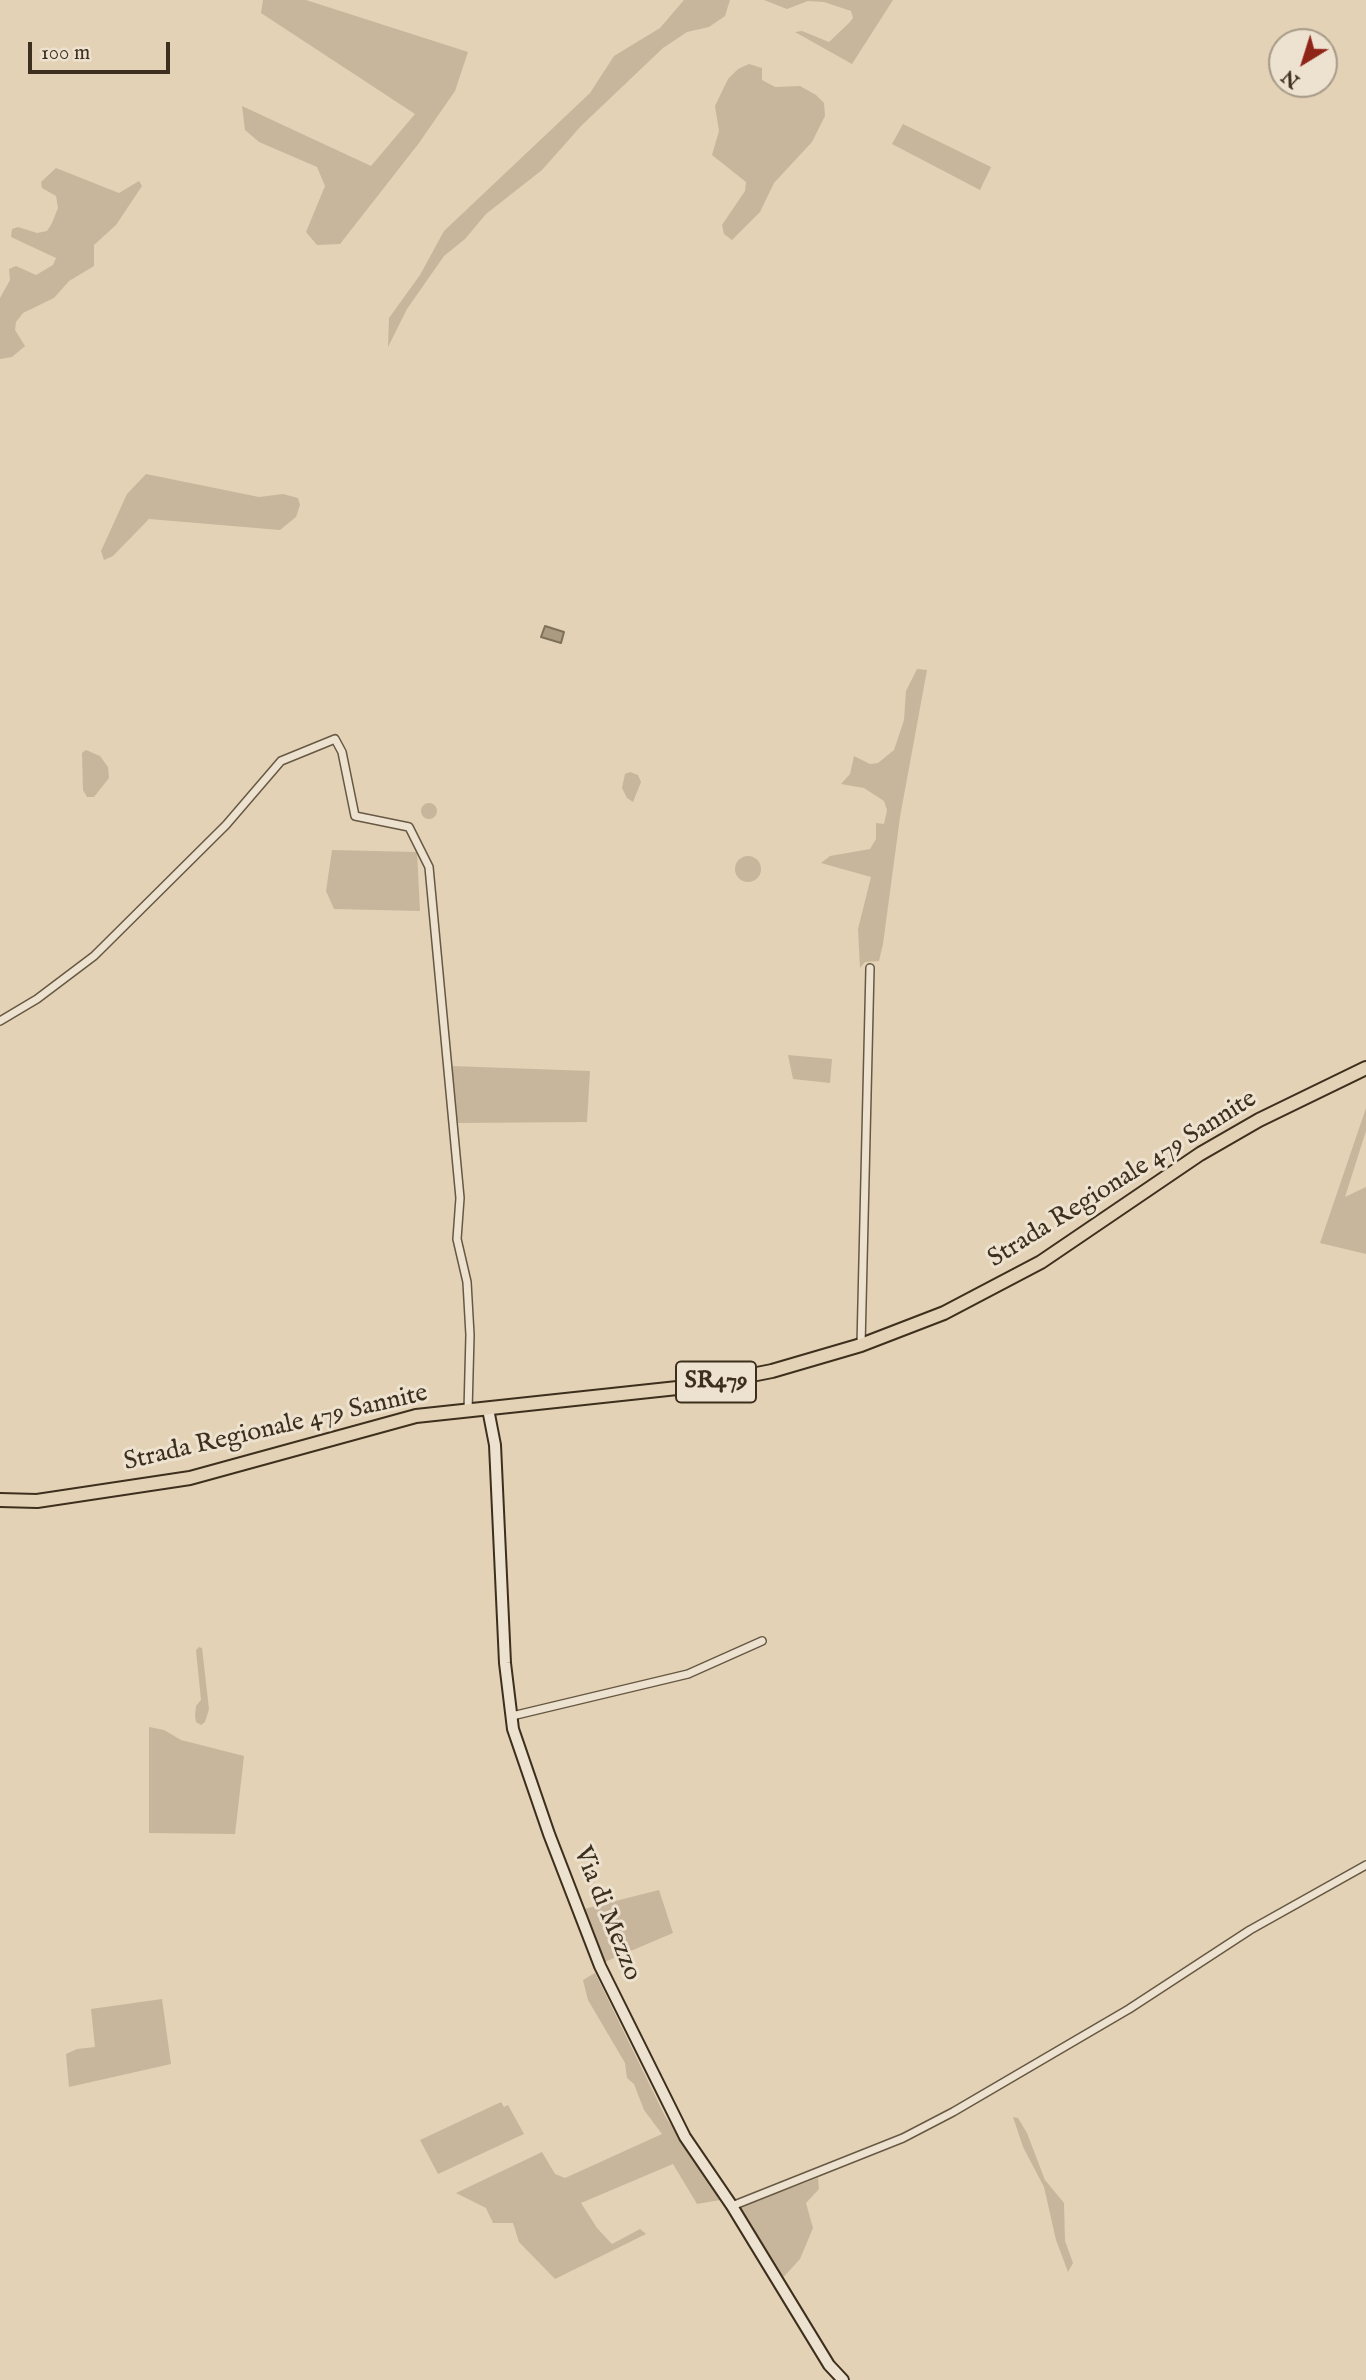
<!DOCTYPE html>
<style>
body{margin:0}
#map{position:relative;width:1366px;height:2380px;overflow:hidden;background:#e3d2b5;font-family:"IM FELL English",serif}
canvas{display:block}
.north{position:absolute;left:1268px;top:28px;width:70px;height:70px;box-sizing:border-box;background:#ede2cf;border:2px solid #a79a88;border-radius:50%;rotate:218deg;font-size:19px;font-weight:700;line-height:28px;text-align:center;color:#3d2f1d}
.north::after{content:'';display:block;margin:auto;width:24px;height:32px;background:#8f2418;clip-path:polygon(50% 0,100% 100%,50% 72%,0 100%)}
.scale{position:absolute;left:28px;top:42px;width:142px;height:32px;box-sizing:border-box;border:4px solid #3d2f1d;border-top:0;padding-left:9px;font-size:21px;line-height:24px;white-space:nowrap;color:#3d2f1d;-webkit-text-stroke:5px #ede2cf;paint-order:stroke}
</style>
<div id="map">
<canvas width="1366" height="2380"></canvas>
<div class="north">N</div>
<div class="scale">100 m</div>
</div>
<script>
const g = document.querySelector('canvas').getContext('2d');
g.lineJoin = 'round';
function paint(path, color) {
  g.fillStyle = color;
  g.fill(path, 'evenodd');
}
function shape(rows) {
  const path = new Path2D();
  for (const r of rows) {
    if (r.length === 3) {
      path.moveTo(r[0] + r[2], r[1]);
      path.arc(r[0], r[1], r[2], 0, 2 * Math.PI);
      continue;
    }
    path.moveTo(r[0], r[1]);
    for (let i = 2; i < r.length; i += 2) path.lineTo(r[i], r[i + 1]);
  }
  return path;
}
function stroke(path, color, width, dash) {
  g.strokeStyle = color;
  g.lineWidth = width;
  g.lineCap = dash ? 'butt' : 'round';
  g.setLineDash(dash || []);
  g.stroke(path);
}
function label(font, color, halo, rows, align = 'center') {
  g.font = font + ' "IM FELL English",serif';
  g.lineWidth = 6;
  g.setLineDash([]);
  g.textBaseline = 'middle';
  g.strokeStyle = halo;
  g.fillStyle = color;
  for (const [text, x, y, turn = 0] of rows) {
    g.save();
    g.translate(x, y);
    g.rotate((+turn || 0) * Math.PI / 180);
    g.textAlign = isNaN(turn) ? turn : align;
    if (halo) g.strokeText(text, 0, 0);
    g.fillText(text, 0, 0);
    g.restore();
  }
}
const green = shape([
 [263,0,306,0,468,52,455,91,419,143,340,244,317,245,306,232,325,186,317,167,259,142,245,130,242,106,371,166,415,114,261,13],
 [684,0,730,0,725,16,709,27,687,32,663,48,581,126,542,170,486,214,465,239,444,256,407,309,388,347,389,318,420,275,444,231,590,93,614,56,660,28],
 [764,0,893,0,852,64,795,32,802,31,829,42,849,23,853,18,851,11,824,2,808,1,787,9],
 [749,64,762,68,762,80,775,87,800,86,816,95,824,103,825,116,812,142,774,183,760,212,732,240,724,234,722,225,745,191,746,182,712,155,719,131,715,106,728,79,738,69],
 [903,124,991,167,980,190,892,144],
 [56,168,119,193,139,181,142,186,116,225,94,245,94,266,69,281,54,298,23,313,16,322,15,330,25,346,12,357,0,359,0,298,10,280,9,269,16,266,36,275,53,265,56,258,11,237,12,229,18,227,37,233,47,231,52,223,58,208,56,196,42,188,41,182],
 [146,474,259,497,283,494,298,498,300,505,296,517,280,530,149,519,113,556,104,560,101,551,127,494],
 [917,669,927,670,900,817,883,944,879,961,865,962,860,968,858,929,871,877,821,863,830,856,870,849,876,839,876,823,884,824,887,810,884,801,864,788,841,784,850,774,854,756,870,764,878,763,894,750,904,720,906,691],
 [86,750,100,756,108,767,109,778,94,797,87,797,83,790,82,753],
 [630,772,638,775,641,782,633,802,627,798,622,788,625,774],
 [429,811,8],
 [332,850,417,852,420,911,334,909,326,891],
 [748,869,13],
 [788,1055,832,1059,830,1083,793,1079],
 [451,1066,590,1071,587,1122,457,1123],
 [1366,1108,1366,1131,1345,1197,1366,1187,1366,1254,1320,1243],
 [199,1647,202,1648,209,1709,205,1722,201,1725,196,1722,195,1716,196,1706,201,1700,196,1650],
 [149,1727,164,1730,181,1740,244,1756,235,1834,149,1833],
 [659,1890,673,1933,600,1964,580,1910],
 [595,1973,665,2116,720,2200,697,2204,673,2164,581,2203,597,2228,612,2244,640,2229,646,2234,555,2279,519,2242,513,2223,493,2223,486,2208,456,2193,542,2152,555,2174,565,2178,662,2134,644,2110,634,2084,627,2078,625,2063,588,2000,583,1980],
 [162,1999,171,2064,69,2087,66,2054,77,2049,95,2047,91,2009],
 [501,2102,504,2107,508,2105,524,2134,438,2174,420,2140],
 [1013,2117,1018,2118,1027,2133,1045,2180,1064,2203,1065,2241,1073,2263,1068,2272,1056,2240,1044,2187,1023,2147],
 [818,2178,819,2189,806,2203,813,2228,800,2259,779,2282,734,2209]
]);
const water = shape([
 [545,626,564,632,561,643,541,637,545,626]
]);
const minor = shape([
 [0,1021,37,999,94,956,226,825,281,761,335,739,342,752,355,816,409,827,429,867,460,1198,457,1239,467,1282,470,1335,468,1411],
 [861,1345,870,968],
 [512,1716,688,1674,762,1641],
 [732,2206,903,2138,953,2112,1129,2009,1250,1930,1366,1865]
]);
const secondary = shape([
 [488,1409,495,1445,505,1663,513,1729,549,1834,600,1966,685,2137,732,2206,829,2365,843,2380]
]);
const primary = shape([
 [0,1500,37,1501,190,1478,416,1416,696,1386,772,1371,861,1345,944,1313,1041,1262,1200,1154,1259,1120,1366,1068]
]);
const shields = [
 [716,1382,80]
];
const shieldNames = [
 ["SR479",716,1382]
];
const streetNames = [
 ["Strada Regionale 479 Sannite",1123,1180,-32],
 ["Strada Regionale 479 Sannite",276,1429,-13],
 ["Via di Mezzo",606,1914,68]
];
paint(green, '#c7b69b');
paint(water, '#ab9b81');
stroke(water, '#7f7059', 2);
stroke(minor, '#665843', 10);
stroke(secondary, '#3d2f1d', 14);
stroke(primary, '#3d2f1d', 16);
stroke(minor, '#ede2cf', 7);
stroke(secondary, '#ede2cf', 10);
stroke(primary, '#e3d2b5', 12);
for (const [x, y, w] of shields) {
  const box = new Path2D();
  box.roundRect(x - w / 2, y - 20.5, w, 41, 5);
  g.fillStyle = '#ede2cf';
  g.fill(box);
  stroke(box, '#3d2f1d', 2);
}
label('bold 24px', '#3d2f1d', null, shieldNames);
label('26px', '#3d2f1d', '#ede2cf', streetNames);
</script>
